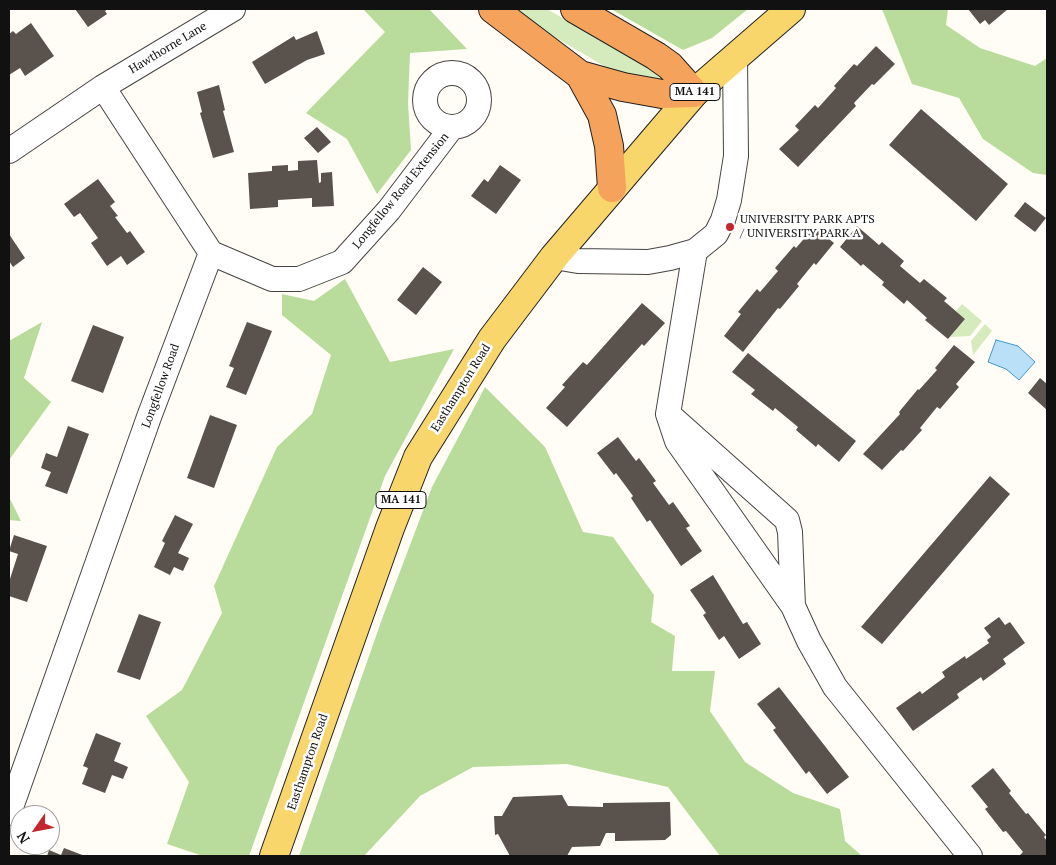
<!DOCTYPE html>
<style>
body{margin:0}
#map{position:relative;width:1056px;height:865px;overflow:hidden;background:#fffdf5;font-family:"PT Serif",serif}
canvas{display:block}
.frame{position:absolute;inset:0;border:10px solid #111;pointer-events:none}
.north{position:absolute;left:10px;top:805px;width:50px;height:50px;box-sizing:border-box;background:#fff;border:1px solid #a0a0a0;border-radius:50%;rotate:237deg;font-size:14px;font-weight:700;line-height:20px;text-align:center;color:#111}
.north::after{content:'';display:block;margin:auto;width:18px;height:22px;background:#c4262e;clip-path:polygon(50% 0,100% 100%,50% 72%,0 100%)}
</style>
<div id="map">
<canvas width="1056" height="865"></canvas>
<div class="frame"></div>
<div class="north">N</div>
</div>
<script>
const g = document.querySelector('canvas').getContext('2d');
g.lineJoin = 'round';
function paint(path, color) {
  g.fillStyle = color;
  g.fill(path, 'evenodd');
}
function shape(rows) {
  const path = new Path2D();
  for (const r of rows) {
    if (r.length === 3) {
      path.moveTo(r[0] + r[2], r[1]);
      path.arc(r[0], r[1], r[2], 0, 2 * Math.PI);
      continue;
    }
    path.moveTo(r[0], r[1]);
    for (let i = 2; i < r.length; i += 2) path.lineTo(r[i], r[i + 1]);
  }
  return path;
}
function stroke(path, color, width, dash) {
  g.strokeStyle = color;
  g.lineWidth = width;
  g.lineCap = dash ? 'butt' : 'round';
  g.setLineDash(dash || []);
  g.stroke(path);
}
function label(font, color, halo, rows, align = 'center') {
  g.font = font + ' "PT Serif",serif';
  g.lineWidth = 5;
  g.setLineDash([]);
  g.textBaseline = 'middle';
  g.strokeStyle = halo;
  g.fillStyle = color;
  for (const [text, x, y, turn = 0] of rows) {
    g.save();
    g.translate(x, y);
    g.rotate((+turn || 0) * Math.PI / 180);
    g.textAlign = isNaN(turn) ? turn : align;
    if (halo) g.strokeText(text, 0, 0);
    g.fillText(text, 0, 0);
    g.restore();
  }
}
const green = shape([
 [513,9,547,9,576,26,612,43,654,71,668,85,621,76,543,30],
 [962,304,982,321,970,336,950,337,965,319,956,311],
 [985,324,992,331,973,355,971,341]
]);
const forest = shape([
 [363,9,429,9,467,49,410,53,408,103,411,150,377,194,347,139,306,113,385,32],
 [611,9,748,9,712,38,683,50],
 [882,9,948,9,946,25,980,48,1035,66,1047,58,1047,175,1033,173,983,139,959,98,912,84],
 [345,279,390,362,454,349,385,476,249,856,203,856,167,844,189,782,146,716,182,690,222,613,214,586,277,447,312,414,331,355,282,315,282,294,314,301],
 [42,322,24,378,51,402,9,460,9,341],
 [485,387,545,447,583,532,613,537,654,595,651,622,675,636,672,671,715,671,710,711,745,762,793,793,840,809,845,841,862,856,720,856,668,787,567,764,473,767,420,796,364,856,299,856,382,619,432,487],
 [9,497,21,521,9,520]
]);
const water = shape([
 [996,340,1018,346,1035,362,1019,380,1006,369,988,362,996,340]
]);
const building = shape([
 [75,9,108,9,105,11,107,14,88,27],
 [968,9,1008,9,989,25,985,20,980,24],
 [31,23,54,56,25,76,20,68,9,75,9,34,13,31,16,34],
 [317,31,325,54,307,60,265,84,252,62,294,36,296,40],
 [876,46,895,64,874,85,872,84,854,103,856,106,798,167,779,149,799,130,795,126,815,105,818,108,836,88,834,86,854,64,857,66],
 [219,85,225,110,223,111,234,152,213,158,200,113,202,112,197,92],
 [921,109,1008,184,976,221,889,145],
 [317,127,331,142,318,153,304,138],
 [317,160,319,183,321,182,321,173,332,172,334,206,312,207,312,198,278,200,278,207,250,209,248,173,272,171,272,166,288,165,288,171,298,170,298,161],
 [500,165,521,180,496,214,471,196,484,179,488,182],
 [98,179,115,202,110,206,118,216,115,217,127,233,130,231,145,252,127,265,121,256,107,266,91,243,98,238,80,213,74,217,64,204],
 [1025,202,1046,218,1035,232,1014,216],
 [857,226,879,245,882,242,904,261,900,266,920,283,924,279,947,298,944,301,965,319,948,339,925,320,927,318,907,300,904,304,882,285,884,282,863,264,861,266,840,247],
 [814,227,834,243,816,265,814,263,797,284,799,286,780,309,778,308,743,352,724,336,741,314,738,312,757,289,760,292,778,271,775,268,794,246,796,248],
 [9,234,25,258,13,267,9,261],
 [423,267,442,282,416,315,397,300],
 [642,303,665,323,644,346,642,344,567,427,546,408,565,387,562,385,583,362,587,365],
 [247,322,272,331,246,395,226,387,234,368,229,366],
 [93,325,124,337,103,393,71,381],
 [954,345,975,362,956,384,959,387,940,409,937,407,920,428,922,430,903,451,901,450,882,470,863,454,900,414,899,412,918,389,919,390,937,370,935,368],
 [748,353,856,441,839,462,818,444,816,447,796,430,798,427,775,408,773,411,751,394,755,390,732,372],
 [1040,378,1047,384,1047,410,1028,393],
 [210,415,237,425,214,488,187,478],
 [68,426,89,434,67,494,45,486,51,472,41,468,46,453,57,457],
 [618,437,636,461,639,458,656,481,653,483,669,505,673,502,690,526,686,528,702,551,681,566,650,520,647,522,631,498,633,496,616,473,614,475,597,453],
 [990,476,1010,494,882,644,861,627],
 [175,515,193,524,178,553,189,558,183,571,174,567,170,575,154,567,165,543,162,541],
 [14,535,47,546,27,602,9,596,9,582,18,554,9,551],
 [713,575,743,624,747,622,761,644,739,659,724,636,719,640,703,615,706,613,690,590],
 [139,614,161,622,140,680,117,672],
 [999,617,1005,625,1010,622,1025,643,1003,659,1006,664,983,681,981,677,957,694,959,698,913,731,896,708,920,691,922,694,945,677,942,672,965,656,966,659,989,643,987,640,991,637,984,628],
 [779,687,849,777,827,794,809,771,806,774,773,730,776,728,757,704],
 [96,733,121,743,114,761,128,767,123,779,112,775,105,793,82,784,88,768,83,766],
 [993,768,1011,791,1009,793,1026,814,1028,813,1046,835,1044,837,1047,841,1047,856,1021,856,1020,855,1023,852,1006,831,1003,832,985,809,988,807,971,786],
 [562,795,568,806,603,807,603,803,670,802,671,835,665,840,617,841,615,841,615,833,606,833,600,846,572,847,567,856,510,856,498,834,495,835,494,816,502,816,513,797],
 [64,848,85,856,47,856,49,850,61,855]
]);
const minor = shape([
 [452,100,27],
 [9,151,103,87,233,9],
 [211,253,272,279,299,279,342,262,389,210,452,127],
 [554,257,578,261,648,262,670,258,695,251],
 [668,414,787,520,790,532,793,606,677,441,668,414,695,251,716,234,723,220,729,200,736,156,735,57],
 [793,606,809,641,835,687,970,856],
 [9,813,149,417,211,253,103,87]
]);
const major = shape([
 [274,856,390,528,418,457,492,339,554,257,694,93,791,9]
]);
const highway = shape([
 [493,9,580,75,602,115,609,146,612,188],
 [575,9,656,56,670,66,694,93],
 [580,75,623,87,662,94,694,93]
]);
const markers = [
 [730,227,5,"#c4262e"]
];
const shields = [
 [695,92,50],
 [401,500,50]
];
const shieldNames = [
 ["MA 141",695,92],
 ["MA 141",401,500]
];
const streetNames = [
 ["Hawthorne Lane",168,48,-31],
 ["Longfellow Road Extension",401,191,-51],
 ["Longfellow Road",161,386,-70],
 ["Easthampton Road",461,388,-58],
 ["Easthampton Road",308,762,-71]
];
const poiNames = [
 ["UNIVERSITY PARK APTS",740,220],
 ["/ UNIVERSITY PARK A",740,234]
];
paint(green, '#d5ebbd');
paint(forest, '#b9dc9c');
paint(water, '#b9e0f7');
stroke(water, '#3f96cf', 1);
paint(building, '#5a524d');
stroke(minor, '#444', 26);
stroke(major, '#222', 30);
stroke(highway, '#222', 30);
stroke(minor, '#fff', 24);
stroke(major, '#f9d66b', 28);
stroke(highway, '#f5a25d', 28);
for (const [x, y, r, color] of markers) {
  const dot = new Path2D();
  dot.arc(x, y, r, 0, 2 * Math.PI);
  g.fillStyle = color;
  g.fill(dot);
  stroke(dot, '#fff', 2);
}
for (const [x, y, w] of shields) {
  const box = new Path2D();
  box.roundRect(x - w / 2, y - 8.5, w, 17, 4);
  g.fillStyle = '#fff';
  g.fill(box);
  stroke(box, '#111', 1);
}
label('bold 11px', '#111', null, shieldNames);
label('12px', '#111', '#fff', streetNames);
label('12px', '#111', '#fff', poiNames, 'left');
</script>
